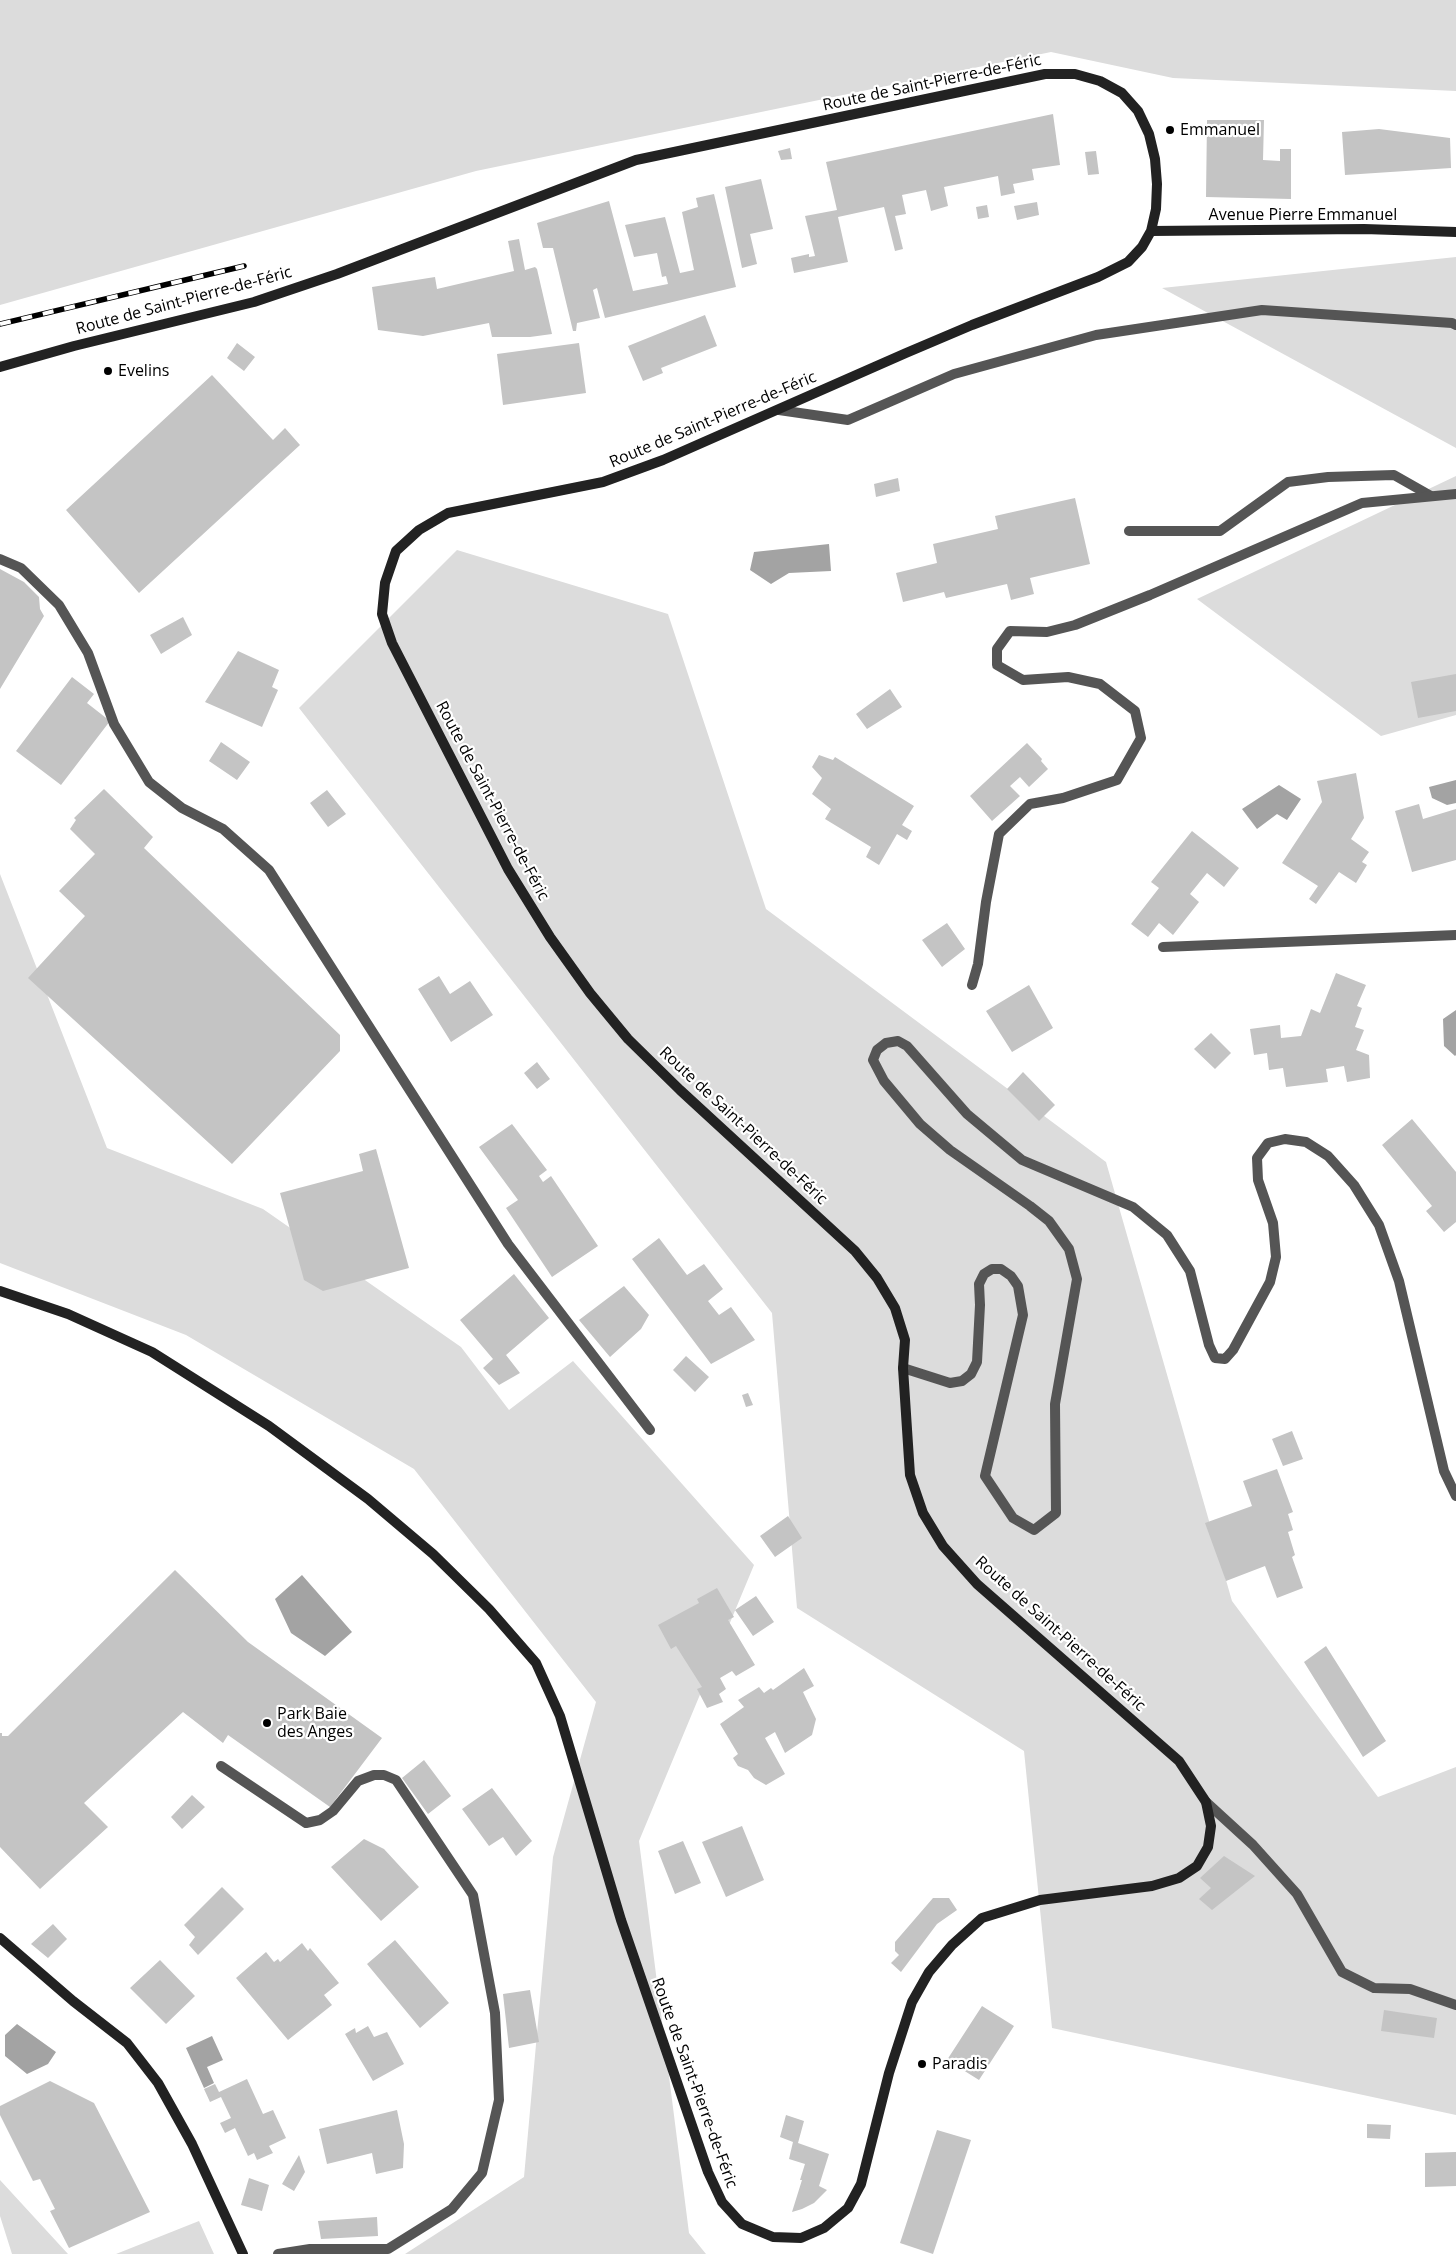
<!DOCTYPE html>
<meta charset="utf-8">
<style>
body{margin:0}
canvas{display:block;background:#fff}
</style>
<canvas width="1456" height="2254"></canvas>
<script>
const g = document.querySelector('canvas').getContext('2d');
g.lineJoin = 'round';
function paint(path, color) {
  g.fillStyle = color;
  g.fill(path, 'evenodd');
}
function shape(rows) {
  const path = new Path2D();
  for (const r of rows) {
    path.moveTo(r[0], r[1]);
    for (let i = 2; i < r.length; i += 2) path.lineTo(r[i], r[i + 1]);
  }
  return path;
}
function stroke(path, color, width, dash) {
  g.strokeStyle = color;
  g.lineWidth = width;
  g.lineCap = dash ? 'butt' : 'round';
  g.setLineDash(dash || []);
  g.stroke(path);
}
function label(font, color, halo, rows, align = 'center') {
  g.font = font + ' "Open Sans",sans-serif';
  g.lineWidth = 4.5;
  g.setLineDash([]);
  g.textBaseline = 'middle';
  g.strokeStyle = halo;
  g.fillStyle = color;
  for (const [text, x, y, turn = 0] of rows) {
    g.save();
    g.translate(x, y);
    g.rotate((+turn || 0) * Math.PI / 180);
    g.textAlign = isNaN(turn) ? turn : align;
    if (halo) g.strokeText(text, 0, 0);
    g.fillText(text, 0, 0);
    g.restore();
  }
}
const green = shape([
 [0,0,1456,0,1456,91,1173,78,1051,52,476,171,0,305],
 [1456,257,1456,448,1162,288],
 [1456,476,1456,715,1381,736,1197,599],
 [457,550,668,614,766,909,1106,1162,1232,1601,1378,1797,1456,1767,1456,2115,1052,2028,1024,1751,797,1608,772,1313,299,708],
 [0,874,107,1148,263,1209,461,1347,509,1410,573,1361,754,1565,639,1841,689,2233,706,2254,405,2254,524,2177,553,1857,596,1702,414,1469,186,1335,0,1263],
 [0,2180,68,2254,12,2254,0,2216],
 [199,2221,214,2254,116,2254]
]);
const water = shape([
 [829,544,831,571,789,573,771,584,750,570,754,552],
 [1456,780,1456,803,1447,805,1432,798,1429,787],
 [1279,785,1301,799,1287,820,1277,814,1257,829,1242,809],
 [1456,1010,1456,1055,1455,1056,1444,1046,1443,1019],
 [302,1575,352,1632,325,1656,291,1633,275,1599],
 [17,2024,56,2052,48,2064,27,2074,5,2056,5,2035],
 [212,2036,223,2060,207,2067,214,2083,204,2088,186,2048]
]);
const building = shape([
 [1053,114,1060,165,1032,169,1034,180,1013,184,1015,193,1001,196,998,176,944,187,948,206,931,211,926,190,902,195,906,214,895,216,903,249,895,251,884,207,838,217,848,262,794,273,791,258,809,254,809,257,815,256,805,216,837,210,826,162],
 [1207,120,1264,120,1263,160,1280,161,1280,149,1291,149,1291,199,1206,197],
 [1379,129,1450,138,1451,168,1345,175,1342,132],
 [790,148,792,159,781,160,778,151],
 [1096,151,1099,174,1088,175,1085,152],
 [761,179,773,229,750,234,757,264,742,268,725,187],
 [714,194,736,287,605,318,597,288,593,290,600,318,577,323,576,331,573,331,553,248,543,248,537,223,609,201,633,291,668,284,666,276,662,277,657,253,634,257,625,225,665,217,680,273,694,270,682,212,698,207,696,198],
 [1037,202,1039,215,1017,220,1014,206],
 [987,205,989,217,978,219,976,207],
 [519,239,525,270,535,267,537,269,552,334,530,337,492,337,489,323,423,336,378,330,372,287,435,277,437,289,514,271,508,241],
 [705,315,717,346,661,368,663,373,643,381,628,346],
 [237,343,255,357,244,371,227,358],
 [579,343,586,393,503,405,497,354],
 [212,375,273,440,285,428,300,445,139,593,66,510],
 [898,478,900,491,876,497,874,484],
 [1075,498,1090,564,1030,578,1034,594,1011,600,1007,584,946,598,944,592,903,602,896,573,937,563,933,544,998,529,995,516],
 [0,569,24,582,39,597,40,609,44,616,0,689],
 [183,617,192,635,161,654,150,635],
 [238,651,279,670,272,687,278,690,262,727,205,702],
 [1456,674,1456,711,1418,718,1411,682],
 [72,677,94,694,87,703,110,721,61,785,16,751],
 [890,689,902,707,867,729,856,714],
 [221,742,250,762,237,780,209,761],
 [1027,743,1042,759,1041,761,1048,769,1029,787,1020,777,1010,786,1020,796,992,821,970,796],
 [819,755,833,760,835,757,914,806,902,825,912,831,907,840,897,834,879,865,866,857,871,847,825,819,831,809,812,794,822,778,812,767],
 [1356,773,1364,818,1351,839,1369,852,1362,862,1367,865,1356,883,1339,872,1316,904,1309,899,1318,886,1282,863,1322,802,1317,781],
 [104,789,153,837,144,848,340,1035,340,1051,232,1164,28,978,85,916,59,891,95,854,70,829,76,820,74,818],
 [327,790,346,814,328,827,310,803],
 [1419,804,1423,819,1456,809,1456,860,1412,872,1395,811],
 [1192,831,1239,868,1224,887,1207,873,1190,894,1199,902,1173,935,1159,923,1148,937,1131,924,1159,888,1151,882],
 [947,923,965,949,942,967,922,940],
 [1336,973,1366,985,1357,1006,1362,1008,1355,1027,1364,1030,1356,1050,1369,1055,1370,1078,1347,1082,1344,1066,1326,1069,1328,1082,1286,1087,1283,1068,1269,1070,1267,1053,1254,1055,1250,1029,1280,1025,1281,1038,1301,1036,1311,1009,1320,1013],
 [439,976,450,994,470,981,493,1015,451,1042,418,989],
 [1029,985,1053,1028,1012,1052,986,1011],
 [1211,1033,1231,1053,1215,1069,1194,1049],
 [537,1062,550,1079,537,1089,524,1073],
 [1023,1072,1055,1105,1039,1121,1007,1089],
 [1412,1119,1456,1172,1456,1222,1444,1232,1426,1211,1432,1206,1382,1145],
 [512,1124,547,1170,539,1176,543,1182,551,1176,598,1246,552,1277,506,1208,518,1200,479,1147],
 [376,1149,409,1268,323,1291,304,1280,280,1193,363,1171,359,1154],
 [659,1238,687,1275,704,1264,723,1289,708,1301,719,1315,731,1307,755,1340,711,1364,632,1259],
 [514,1274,549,1318,506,1355,520,1373,499,1385,483,1368,493,1359,460,1320],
 [624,1286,649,1315,641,1329,610,1357,579,1320],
 [686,1356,709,1377,695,1392,673,1370],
 [748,1393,753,1405,746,1407,742,1395],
 [1292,1431,1303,1459,1283,1466,1272,1439],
 [1277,1469,1293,1512,1288,1514,1293,1530,1288,1532,1295,1555,1292,1557,1303,1588,1277,1598,1265,1566,1226,1581,1205,1523,1252,1506,1243,1481],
 [788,1516,802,1538,775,1557,760,1536],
 [175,1570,248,1642,382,1738,330,1807,228,1735,223,1743,183,1712,84,1803,108,1827,40,1889,0,1847,0,1733,2,1733,2,1736,8,1736],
 [717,1588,734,1617,728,1620,755,1665,736,1676,732,1671,720,1678,726,1689,719,1694,723,1702,707,1708,697,1689,702,1687,676,1646,671,1649,658,1625,699,1603,697,1599],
 [756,1596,774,1622,753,1636,735,1610],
 [1326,1646,1386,1741,1363,1757,1304,1662],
 [804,1668,814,1686,803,1692,816,1719,812,1735,785,1753,775,1732,765,1738,785,1774,766,1785,754,1778,748,1770,738,1766,733,1758,738,1754,720,1724,744,1707,738,1700,759,1687,764,1693,771,1688,773,1690],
 [424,1760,451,1796,428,1814,402,1778],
 [492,1788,532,1841,516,1856,503,1837,489,1846,462,1809],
 [192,1795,205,1807,182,1829,171,1817],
 [742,1826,764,1880,726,1897,702,1842],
 [364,1839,384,1849,419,1887,381,1921,331,1867],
 [683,1841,701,1883,675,1894,658,1851],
 [1224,1856,1255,1876,1212,1910,1199,1899,1211,1888,1200,1878],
 [222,1887,244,1909,198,1955,189,1945,195,1937,184,1925],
 [933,1898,949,1898,957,1910,937,1924,901,1972,891,1963,899,1955,895,1951,895,1942],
 [53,1924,67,1939,48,1958,31,1944],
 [395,1940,449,2003,420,2028,367,1964],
 [302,1943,308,1951,310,1948,339,1983,324,1995,332,2005,288,2040,236,1978,266,1952,274,1962,278,1959,280,1962],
 [160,1960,195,1996,166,2024,130,1988],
 [530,1990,539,2042,509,2048,503,1994],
 [982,2006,1014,2026,979,2080,947,2060],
 [1384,2010,1437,2018,1434,2038,1381,2031],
 [368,2026,374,2037,387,2032,404,2064,373,2081,345,2034,355,2028,356,2033],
 [247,2079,263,2114,273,2110,286,2138,269,2146,273,2153,257,2160,254,2153,248,2156,235,2128,225,2133,220,2123,231,2118,221,2097,210,2102,204,2089,215,2084,219,2092],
 [50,2081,94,2103,150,2212,69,2248,50,2211,55,2209,40,2179,33,2181,0,2115,0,2106],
 [397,2110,404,2144,403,2168,376,2174,372,2153,327,2164,319,2129],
 [786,2115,804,2121,798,2143,829,2154,819,2186,827,2190,814,2203,802,2209,792,2212,802,2180,800,2180,805,2164,789,2159,793,2142,780,2137],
 [1367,2124,1391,2125,1390,2139,1367,2138],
 [937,2130,971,2140,933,2254,900,2243],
 [1456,2152,1456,2186,1425,2187,1425,2153],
 [299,2155,305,2172,294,2191,282,2184],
 [249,2178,269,2185,262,2211,241,2205],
 [377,2217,378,2236,321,2239,318,2221]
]);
const lane = shape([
 [1129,531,1220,531,1288,482,1328,477,1394,475,1431,496],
 [1163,947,1456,935],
 [903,1368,950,1383,962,1381,971,1374,977,1362,980,1305,979,1284,984,1274,992,1269,1001,1269,1011,1276,1018,1286,1023,1315,985,1476,1013,1518,1034,1530,1056,1513,1055,1404,1077,1279,1069,1249,1049,1221,1030,1206,950,1150,920,1124,884,1081,873,1060,877,1050,886,1043,898,1041,907,1046,967,1114,1022,1160,1133,1207,1167,1235,1190,1271,1209,1345,1215,1358,1225,1359,1233,1350,1270,1282,1276,1257,1273,1223,1258,1180,1257,1158,1268,1143,1285,1139,1306,1142,1328,1156,1354,1185,1379,1225,1399,1281,1444,1471,1456,1496],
 [221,1766,306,1823,320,1820,333,1811,358,1781,374,1775,384,1775,396,1780,473,1895,495,2013,499,2100,482,2173,452,2209,388,2249,310,2249,278,2254],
 [1206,1802,1253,1845,1297,1894,1342,1972,1374,1988,1410,1989,1456,2005]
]);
const street = shape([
 [779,410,848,420,954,374,1096,335,1262,310,1452,323,1456,325],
 [0,559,21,568,59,605,88,653,114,724,149,782,182,808,223,829,269,870,508,1244,650,1430],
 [972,985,978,964,986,902,999,834,1030,804,1063,798,1117,780,1141,738,1135,711,1100,684,1068,677,1023,680,997,665,997,649,1010,631,1047,632,1075,625,1150,595,1362,503,1456,494]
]);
const secondary = shape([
 [1151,231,1364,229,1456,232],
 [0,367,74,346,254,302,337,274,636,160,1045,74,1075,74,1100,81,1122,93,1138,111,1149,134,1155,159,1157,184,1156,209,1151,231,1142,247,1128,262,1098,277,972,325,906,353,663,460,603,482,448,513,419,530,396,551,385,583,382,614,392,643,508,869,550,937,590,993,628,1039,680,1090,855,1251,877,1278,895,1308,905,1340,903,1368,910,1475,923,1513,943,1546,977,1584,1179,1761,1206,1802,1211,1826,1208,1847,1197,1866,1179,1878,1152,1886,1040,1900,982,1918,952,1945,929,1972,912,2002,889,2073,861,2184,848,2208,824,2228,801,2238,773,2237,742,2224,722,2202,708,2172,621,1920,560,1716,536,1663,489,1609,433,1554,368,1499,269,1426,152,1352,68,1314,0,1291],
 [0,1938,73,2001,127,2043,158,2083,192,2144,243,2254]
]);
const rail = shape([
 [0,324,244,266]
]);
const markers = [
 [1170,130,5,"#000"],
 [108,371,5,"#000"],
 [267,1723,5,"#000"],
 [922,2064,5,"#000"]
];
const streetNames = [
 ["Route de Saint-Pierre-de-Féric",932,83,-12],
 ["Avenue Pierre Emmanuel",1303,215],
 ["Route de Saint-Pierre-de-Féric",184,301,-15],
 ["Route de Saint-Pierre-de-Féric",713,420,-23],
 ["Route de Saint-Pierre-de-Féric",492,801,62],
 ["Route de Saint-Pierre-de-Féric",743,1126,43],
 ["Route de Saint-Pierre-de-Féric",1060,1634,42],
 ["Route de Saint-Pierre-de-Féric",694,2083,70]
];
const poiNames = [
 ["Emmanuel",1180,130],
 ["Evelins",118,371],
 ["Park Baie",277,1714],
 ["des Anges",277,1732],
 ["Paradis",932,2064]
];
paint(green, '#dcdcdc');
paint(water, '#a3a3a3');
paint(building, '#c4c4c4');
stroke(lane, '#555', 10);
stroke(street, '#555', 10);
stroke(secondary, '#222', 10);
stroke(rail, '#000', 5.5);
stroke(rail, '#fff', 4, [11]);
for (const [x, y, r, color] of markers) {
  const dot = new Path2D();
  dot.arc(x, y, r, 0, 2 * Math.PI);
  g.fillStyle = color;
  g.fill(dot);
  stroke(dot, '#fff', 2);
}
label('16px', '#000', '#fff', streetNames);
label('16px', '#000', '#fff', poiNames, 'left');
</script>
